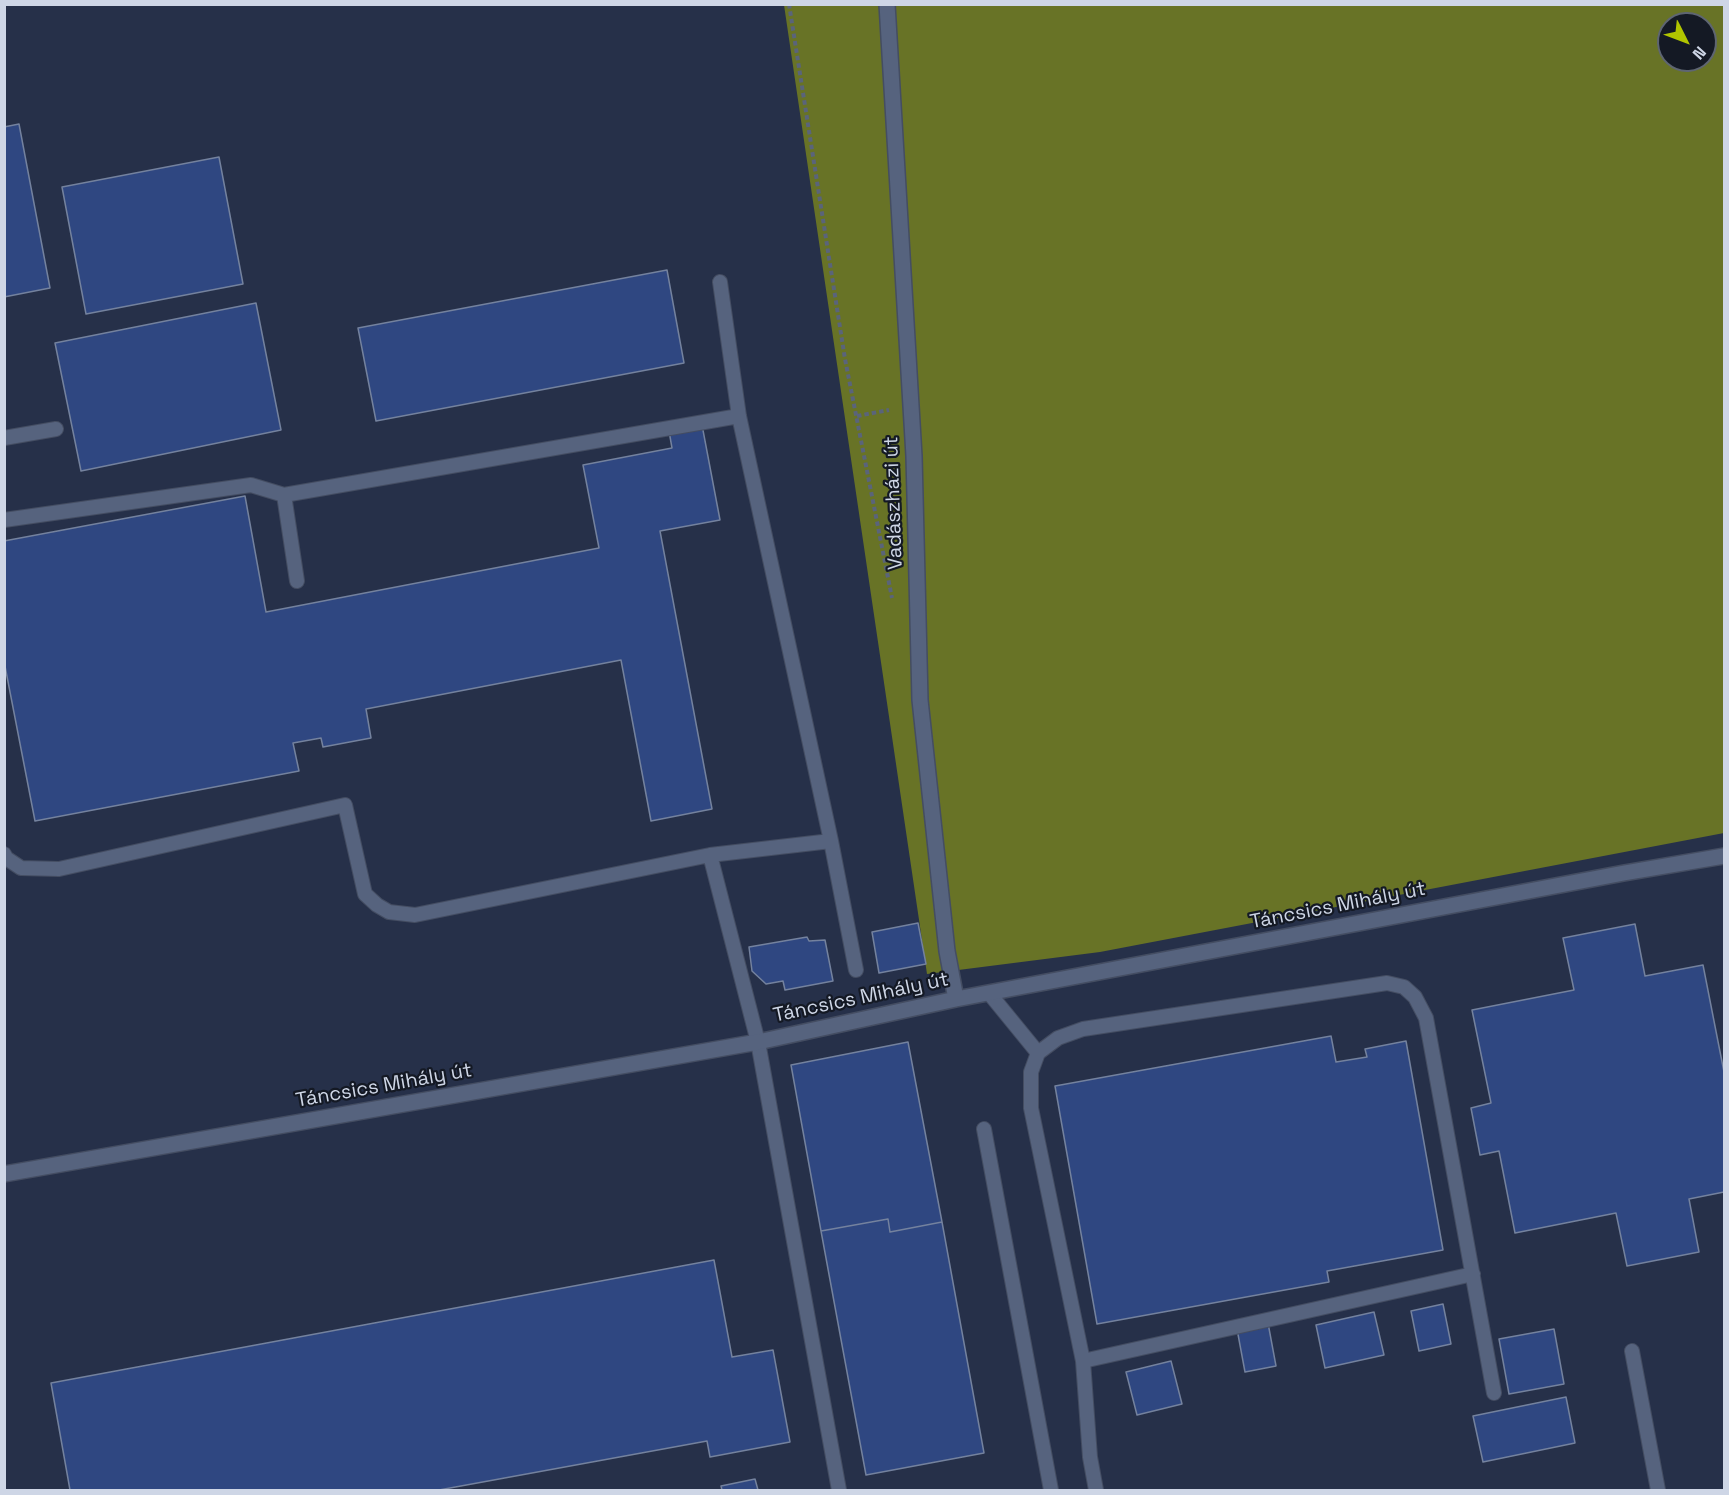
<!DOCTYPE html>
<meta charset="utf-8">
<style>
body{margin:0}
#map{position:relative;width:1729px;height:1495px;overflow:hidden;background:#263049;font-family:"Space Grotesk",sans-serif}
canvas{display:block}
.frame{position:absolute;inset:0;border:6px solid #ced6e6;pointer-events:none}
.north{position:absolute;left:1657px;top:12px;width:60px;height:60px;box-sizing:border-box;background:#141924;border:2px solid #5e6572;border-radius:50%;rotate:132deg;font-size:16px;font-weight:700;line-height:24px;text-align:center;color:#ced6e6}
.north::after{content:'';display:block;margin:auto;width:21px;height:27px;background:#b1c500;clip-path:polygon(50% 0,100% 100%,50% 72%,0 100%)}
</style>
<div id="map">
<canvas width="1729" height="1495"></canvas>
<div class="frame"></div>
<div class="north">N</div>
</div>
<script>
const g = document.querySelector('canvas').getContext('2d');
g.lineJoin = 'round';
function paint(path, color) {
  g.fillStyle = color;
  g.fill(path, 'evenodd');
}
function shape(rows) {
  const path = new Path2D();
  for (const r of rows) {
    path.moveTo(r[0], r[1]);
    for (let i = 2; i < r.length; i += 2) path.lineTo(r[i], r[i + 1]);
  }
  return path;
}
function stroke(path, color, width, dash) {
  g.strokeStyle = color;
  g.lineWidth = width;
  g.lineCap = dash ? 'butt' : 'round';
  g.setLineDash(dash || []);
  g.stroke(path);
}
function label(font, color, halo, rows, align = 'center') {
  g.font = font + ' "Space Grotesk",sans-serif';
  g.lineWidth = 4.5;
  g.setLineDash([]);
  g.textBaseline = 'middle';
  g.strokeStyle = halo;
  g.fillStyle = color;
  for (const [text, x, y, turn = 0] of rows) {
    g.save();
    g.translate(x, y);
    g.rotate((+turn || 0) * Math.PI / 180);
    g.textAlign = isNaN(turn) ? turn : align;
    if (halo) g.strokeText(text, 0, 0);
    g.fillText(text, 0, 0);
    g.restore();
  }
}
const forest = shape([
 [784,5,1724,5,1724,833,1100,952,927,974],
 [1669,24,1705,24,1705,60,1669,60]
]);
const building = shape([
 [19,124,50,288,4,297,4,127,19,124],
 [219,157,243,284,86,314,62,187,219,157],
 [667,270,684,363,376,421,358,328,667,270],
 [256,303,281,430,81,471,55,343,256,303],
 [702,425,720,520,660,531,712,809,651,821,621,660,366,709,371,738,323,747,321,738,293,743,299,771,35,821,4,661,4,541,245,496,266,612,599,548,583,465,672,448,669,431,702,425],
 [918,923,926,964,879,973,872,932,918,923],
 [1635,924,1645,976,1703,965,1724,1072,1724,1192,1689,1199,1699,1252,1627,1266,1616,1213,1515,1233,1499,1151,1480,1155,1471,1108,1491,1103,1472,1010,1574,990,1563,938,1635,924],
 [807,937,809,941,825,940,833,981,785,990,783,981,766,984,752,971,749,947,807,937],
 [1331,1036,1336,1062,1367,1057,1365,1049,1406,1041,1443,1250,1327,1271,1329,1282,1097,1324,1055,1086,1331,1036],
 [908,1042,942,1222,890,1232,888,1219,821,1231,791,1065,908,1042],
 [888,1219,890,1232,942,1222,984,1453,866,1475,821,1231,888,1219],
 [714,1260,732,1357,773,1350,790,1442,710,1457,707,1441,439,1490,70,1490,51,1383,714,1260],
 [1443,1304,1451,1344,1419,1351,1411,1311,1443,1304],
 [1374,1312,1384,1355,1325,1368,1316,1325,1374,1312],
 [1268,1323,1276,1366,1245,1372,1237,1329,1268,1323],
 [1554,1329,1564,1384,1509,1394,1499,1339,1554,1329],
 [1171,1361,1182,1404,1137,1415,1126,1372,1171,1361],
 [1566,1397,1575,1443,1483,1462,1473,1416,1566,1397],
 [755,1479,758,1490,722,1490,721,1486,755,1479]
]);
const path = shape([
 [789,4,845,359,892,598],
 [857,416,889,410]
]);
const lane = shape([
 [720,282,739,416,831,841,856,970],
 [4,438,56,429],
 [4,520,251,485,284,495],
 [297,581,284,495,739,416],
 [831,841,710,855,758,1042,839,1490],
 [4,854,6,858,21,868,59,869,345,805,365,894,377,905,389,912,415,915,710,855],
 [989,993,1038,1053,1031,1072,1031,1108,1083,1361,1090,1457,1096,1490],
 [1038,1053,1058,1038,1083,1029,1387,983,1404,987,1415,997,1426,1018,1494,1393],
 [984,1129,1051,1490],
 [1632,1351,1658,1490],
 [1083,1361,1473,1274]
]);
const street = shape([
 [887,4,914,456,920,700,947,951,956,999],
 [4,1174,758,1042,956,999,1624,873,1724,856]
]);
const streetNames = [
 ["Vadászházi út",894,503,-92],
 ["Táncsics Mihály út",1338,906,-11],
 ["Táncsics Mihály út",861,998,-12],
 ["Táncsics Mihály út",384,1086,-10]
];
paint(forest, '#687326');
paint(building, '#2f4781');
stroke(building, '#74829e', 1.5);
stroke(lane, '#444d62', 16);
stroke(street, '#444d62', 18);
stroke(path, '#5a647a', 4, [4.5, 3]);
stroke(lane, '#56637e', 14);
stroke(street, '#56637e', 15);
label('20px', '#ced6e6', '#141924', streetNames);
</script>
